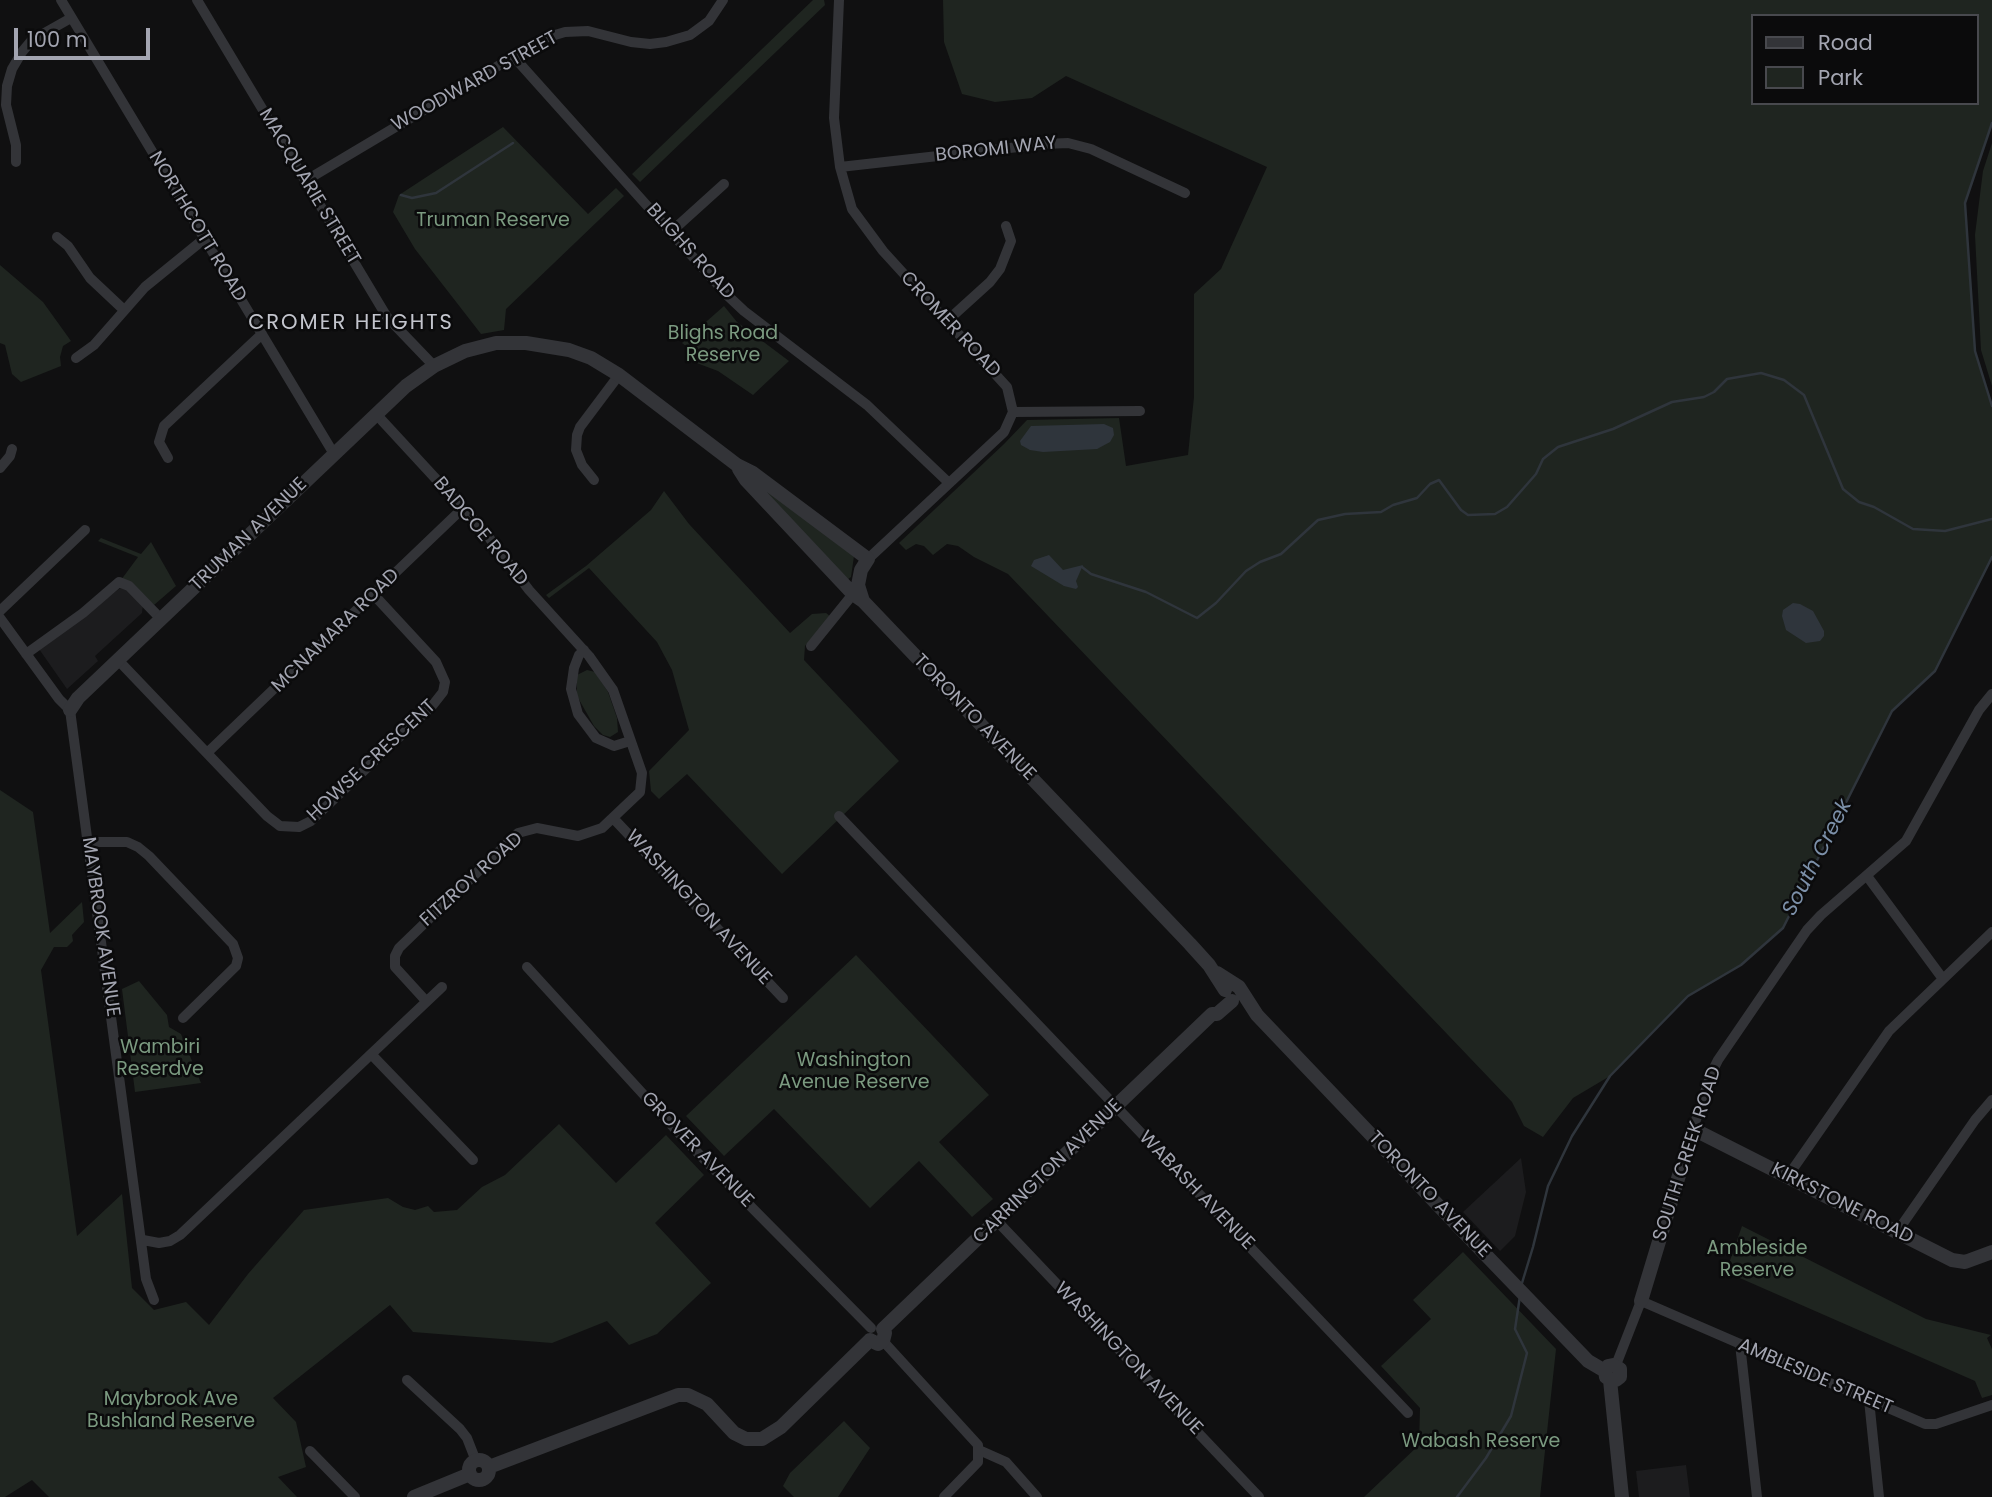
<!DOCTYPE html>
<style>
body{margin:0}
#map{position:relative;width:1992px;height:1497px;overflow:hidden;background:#101011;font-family:Poppins,sans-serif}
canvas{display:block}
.legend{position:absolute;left:1751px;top:14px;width:228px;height:91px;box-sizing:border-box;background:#0b0b0c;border:2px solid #48494e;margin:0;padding:9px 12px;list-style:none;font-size:21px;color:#a3a5b1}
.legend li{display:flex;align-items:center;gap:14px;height:35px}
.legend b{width:35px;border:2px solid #48494e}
.scale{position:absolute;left:14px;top:28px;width:136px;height:32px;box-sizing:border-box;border:4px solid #a3a5b1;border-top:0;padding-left:9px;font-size:21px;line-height:24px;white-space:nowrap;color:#a3a5b1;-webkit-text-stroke:5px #0b0b0c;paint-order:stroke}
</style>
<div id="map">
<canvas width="1992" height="1497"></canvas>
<ul class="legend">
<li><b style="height:9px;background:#333438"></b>Road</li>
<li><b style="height:19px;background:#1f2520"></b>Park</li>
</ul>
<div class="scale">100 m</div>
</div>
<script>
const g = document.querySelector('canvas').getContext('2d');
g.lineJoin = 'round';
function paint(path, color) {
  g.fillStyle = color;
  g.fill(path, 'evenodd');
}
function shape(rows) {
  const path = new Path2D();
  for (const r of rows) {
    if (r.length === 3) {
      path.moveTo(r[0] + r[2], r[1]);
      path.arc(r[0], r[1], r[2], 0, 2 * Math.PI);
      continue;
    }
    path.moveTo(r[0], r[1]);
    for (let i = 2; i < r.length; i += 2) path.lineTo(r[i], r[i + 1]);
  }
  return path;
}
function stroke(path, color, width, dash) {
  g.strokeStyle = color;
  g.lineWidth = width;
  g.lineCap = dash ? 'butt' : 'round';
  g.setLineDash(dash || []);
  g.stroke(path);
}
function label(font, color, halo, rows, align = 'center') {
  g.font = font + ' Poppins,sans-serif';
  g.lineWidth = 5;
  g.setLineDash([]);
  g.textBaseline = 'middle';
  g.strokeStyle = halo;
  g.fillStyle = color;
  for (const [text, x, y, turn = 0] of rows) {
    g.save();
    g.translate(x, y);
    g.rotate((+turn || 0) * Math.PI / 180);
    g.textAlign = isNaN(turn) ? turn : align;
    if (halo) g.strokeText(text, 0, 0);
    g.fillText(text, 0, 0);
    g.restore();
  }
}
const built = shape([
 [123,586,143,604,142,613,95,656,98,661,67,689,39,649],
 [1521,1158,1526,1192,1515,1236,1500,1251,1463,1212],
 [1686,1465,1690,1497,1639,1497,1636,1471]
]);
const green = shape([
 [813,0,824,0,825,5,640,182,632,174],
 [943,0,1992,0,1992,123,1965,201,1975,351,1992,406,1992,557,1935,671,1892,711,1783,928,1741,965,1688,996,1610,1076,1573,1098,1543,1137,1524,1126,1512,1102,1008,574,974,557,958,546,947,544,933,555,924,546,916,544,906,550,899,543,1004,444,1027,420,1119,418,1126,466,1188,455,1194,397,1194,294,1221,269,1267,167,1066,76,1032,98,995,102,962,94,944,42],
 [1752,16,1976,16,1976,103,1752,103],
 [503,127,588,214,616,188,624,196,506,309,504,330,481,334,415,249,393,212,399,195],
 [1992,143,1992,386,1981,350,1975,235,1983,171],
 [0,265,43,302,71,341,63,346,60,357,61,366,21,382,12,374,5,345,0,343],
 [724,306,737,322,789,361,753,395,718,371,694,362,699,356,682,343],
 [747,474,854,556,851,577,847,580],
 [664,491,689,524,790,633,812,614,826,613,830,616,805,646,804,660,899,761,782,874,687,774,659,799,651,791,649,771,689,730,672,670,657,642,589,568,549,598,546,595,586,566,651,510],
 [101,538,141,554,151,542,176,586,154,605,121,580,138,557,98,541],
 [587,670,595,672,608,692,617,718,618,732,610,737,603,735,594,726,577,696,577,675],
 [0,790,33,812,50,933,82,902,84,922,72,935,73,941,67,947,54,947,41,970,77,1236,122,1194,132,1288,154,1310,186,1302,209,1325,248,1274,304,1210,388,1198,403,1207,415,1210,428,1206,434,1212,457,1210,482,1187,505,1175,559,1124,616,1183,666,1135,704,1175,655,1223,711,1283,657,1334,629,1345,607,1321,552,1343,413,1332,390,1305,273,1398,296,1422,306,1467,278,1477,297,1497,49,1497,32,1480,5,1497,0,1497],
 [856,955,989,1095,939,1142,993,1199,972,1217,919,1161,870,1208,774,1109,724,1156,686,1116],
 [139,981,167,1015,169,1027,181,1034,201,1083,135,1092,122,989],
 [1742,1226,1926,1319,1991,1335,1987,1338,1992,1349,1992,1395,1982,1398,1975,1381,1726,1272],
 [1463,1252,1556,1349,1540,1497,1364,1497,1419,1445,1420,1408,1381,1366,1431,1319,1413,1300],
 [844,1421,870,1448,838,1497,794,1497,783,1486,790,1473]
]);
const water = shape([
 [1104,424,1113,428,1114,435,1110,442,1097,449,1043,452,1030,450,1021,445,1020,441,1031,426],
 [1049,555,1063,570,1083,565,1076,581,1078,587,1076,589,1064,586,1031,566,1034,560],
 [1793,603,1800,604,1813,611,1824,631,1824,636,1820,641,1806,643,1786,630,1782,616,1783,610]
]);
const stream = shape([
 [1992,123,1965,203,1975,351,1992,406],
 [401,195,412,198,436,193,513,143],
 [1082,567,1091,574,1146,592,1197,618,1216,603,1246,571,1260,562,1281,554,1318,520,1345,514,1381,512,1393,505,1417,498,1430,484,1439,480,1461,510,1468,515,1495,514,1507,507,1536,474,1543,459,1558,447,1613,429,1672,402,1704,397,1714,392,1727,379,1761,373,1784,380,1804,395,1843,489,1859,502,1874,507,1913,529,1945,531,1992,519],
 [1522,1283,1533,1247,1548,1186,1572,1136,1610,1076,1688,996,1741,965,1783,928,1892,711,1935,671,1992,557],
 [1457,1497,1486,1458,1511,1416,1527,1353,1515,1329,1520,1296]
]);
const minor = shape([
 [61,0,334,454],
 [197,0,387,317,434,366],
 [839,0,834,118,840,167,852,209,883,251,1007,387,1013,412,1004,432,868,559],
 [513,56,727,295,744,311,867,405,949,483],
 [16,162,16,145,6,105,7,86,12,69,22,52,32,40,71,18],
 [840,167,1045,144,1068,143,1091,149,1185,193],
 [305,181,545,38,565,32,588,31,631,42,650,44,666,42,690,35,709,21,723,0],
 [672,231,724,184],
 [57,237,68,246,90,278,124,310],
 [947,321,990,282,1000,269,1011,241,1006,226],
 [76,358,94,345,145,287,204,239],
 [1013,412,1140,411],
 [376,414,484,531,529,590,589,656,613,690,642,773,640,792,602,828,578,836,537,828,518,833,399,948,395,956,395,967,426,1001],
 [168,458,159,442,164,426,262,334],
 [0,468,10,456,12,449],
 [594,480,582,465,576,450,577,435,580,427,619,375],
 [0,611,85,530],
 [0,618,59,699,70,710,146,1279,154,1300],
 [811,646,853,594],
 [584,650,579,655,574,668,571,689,578,714,596,738,614,746,630,741],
 [26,654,83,613,119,582,129,586,161,619],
 [118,660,267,816,280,826,299,827,311,821,432,706,443,692,445,682,436,662,374,595],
 [207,753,463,508],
 [839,816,1408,1413],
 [613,818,783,998],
 [89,842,127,842,138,847,149,856,233,944,238,958,236,966,183,1018],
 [1867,876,1943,979],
 [527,967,686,1141,871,1328],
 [371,1054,473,1160],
 [1693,1129,1711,1074,1718,1060,1807,930,1821,915,1906,841,1979,710,1992,694],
 [1788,1176,1889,1031,1992,932],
 [997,1221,1259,1497],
 [1897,1232,1975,1120,1992,1100],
 [143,1240,159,1243,170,1241,180,1235,442,987],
 [883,1341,978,1445,978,1462,944,1497],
 [1740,1344,1757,1497],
 [1616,1365,1641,1301,1925,1424,1936,1424,1992,1405],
 [407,1380,460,1429,467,1438,476,1461],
 [1869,1400,1879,1497],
 [979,1450,1006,1462,1037,1497],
 [310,1451,355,1497]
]);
const tertiary = shape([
 [739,469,746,480,853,594,863,601,1190,944,1209,965,1225,990],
 [70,710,78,698,406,386,434,366,465,351,496,343,526,343,569,350,591,358,619,375,737,465,753,473,868,559,861,570,858,585,863,601],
 [1217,973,1239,987,1257,1015,1456,1224,1588,1361,1605,1371],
 [1641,1301,1693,1129,1952,1260,1965,1262,1992,1252],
 [883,1329,1212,1014,1217,1014,1232,1001],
 [870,1340,878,1344,883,1341,885,1333,883,1329],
 [1605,1371,1606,1377,1610,1380,1622,1497],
 [1605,1371,1608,1366,1613,1365,1620,1369,1620,1377,1616,1380,1610,1380],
 [479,1470,10],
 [489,1467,678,1395,688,1395,707,1404,734,1433,746,1439,762,1439,781,1427,870,1340],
 [414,1497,470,1474]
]);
const streetNames = [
 ["WOODWARD STREET",475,82,-29],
 ["BOROMI WAY",996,150,-6],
 ["MACQUARIE STREET",309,187,59],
 ["NORTHCOTT ROAD",197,227,59],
 ["BLIGHS ROAD",690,252,48],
 ["CROMER ROAD",950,325,47],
 ["BADCOE ROAD",480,532,50],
 ["TRUMAN AVENUE",249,535,-44],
 ["MCNAMARA ROAD",336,631,-44],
 ["TORONTO AVENUE",974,718,46],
 ["HOWSE CRESCENT",372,761,-43],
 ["FITZROY ROAD",472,880,-42],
 ["WASHINGTON AVENUE",698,908,47],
 ["MAYBROOK AVENUE",100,927,82],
 ["GROVER AVENUE",697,1150,46],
 ["SOUTH CREEK ROAD",1688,1154,-72],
 ["CARRINGTON AVENUE",1048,1172,-44],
 ["WABASH AVENUE",1196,1191,46],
 ["TORONTO AVENUE",1429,1195,46],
 ["KIRKSTONE ROAD",1842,1204,27],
 ["WASHINGTON AVENUE",1128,1359,46],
 ["AMBLESIDE STREET",1815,1377,23]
];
const parkNames = [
 ["Truman Reserve",493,221],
 ["Blighs Road",723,334],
 ["Reserve",723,356],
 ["Wambiri",160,1048],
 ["Reserdve",160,1070],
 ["Washington",854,1061],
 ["Avenue Reserve",854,1083],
 ["Ambleside",1757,1249],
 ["Reserve",1757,1271],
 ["Maybrook Ave",171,1400],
 ["Bushland Reserve",171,1422],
 ["Wabash Reserve",1481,1442]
];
const neighbourhoodNames = [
 ["CROMER HEIGHTS",351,324]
];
const waterNames = [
 ["South Creek",1818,858,-63]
];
paint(built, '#1c1c1e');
paint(green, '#1f2520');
paint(water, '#2f353c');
stroke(stream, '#2f353c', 2.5);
stroke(minor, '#333438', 10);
stroke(tertiary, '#333438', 14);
label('19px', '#a3a5b1', '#0b0b0c', streetNames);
label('19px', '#7b9a80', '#0b0b0c', parkNames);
g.letterSpacing = '2px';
label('21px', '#c3c5cd', '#0b0b0c', neighbourhoodNames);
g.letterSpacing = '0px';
label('italic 21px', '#7c90a9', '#0b0b0c', waterNames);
</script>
